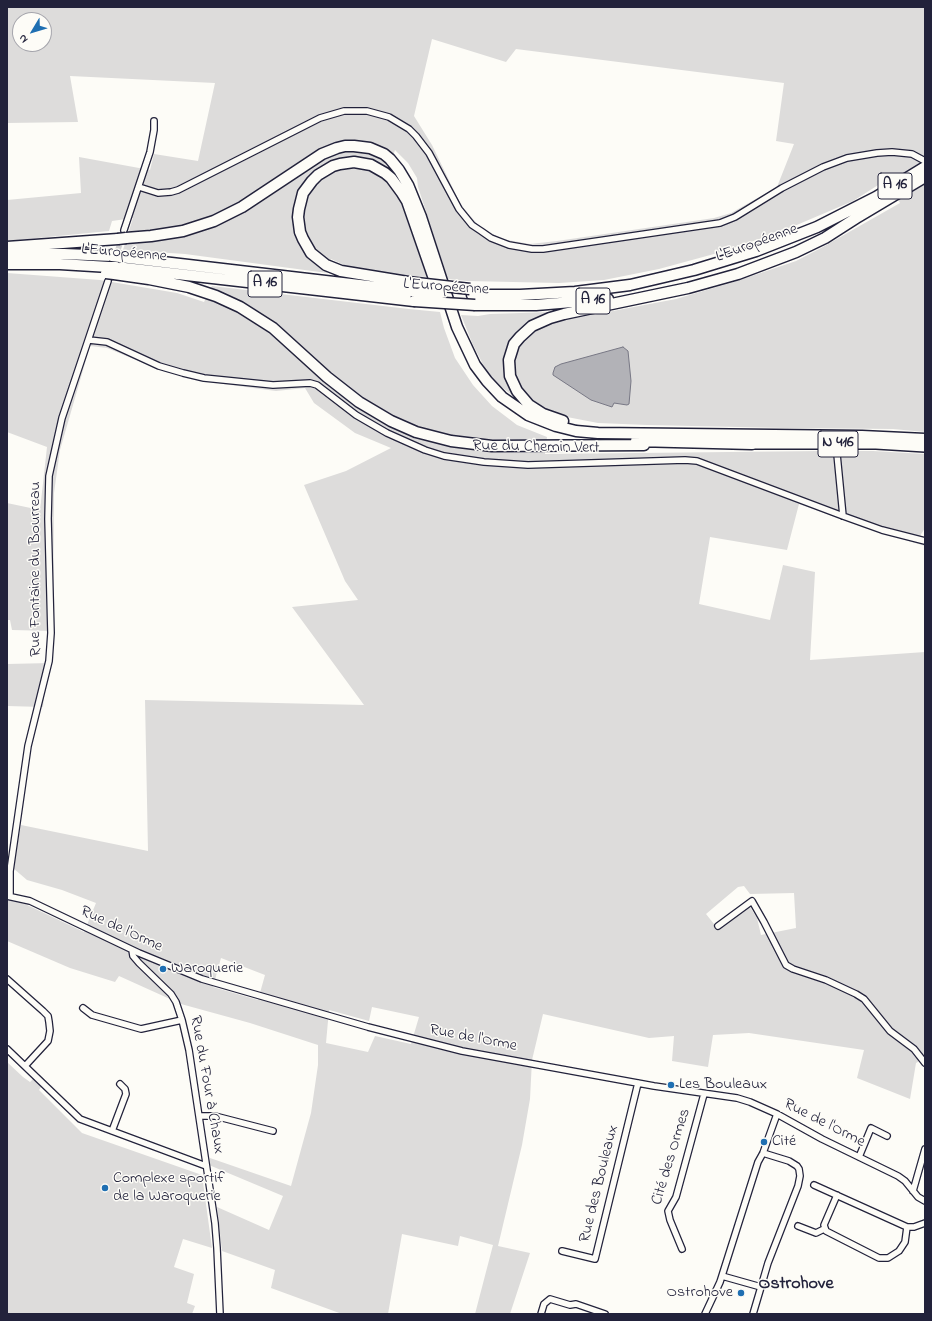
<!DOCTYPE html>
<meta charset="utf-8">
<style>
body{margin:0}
#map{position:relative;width:932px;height:1321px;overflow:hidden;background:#fdfcf7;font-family:"Indie Flower",sans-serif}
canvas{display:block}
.frame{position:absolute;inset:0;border:8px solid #22223b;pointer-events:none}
.north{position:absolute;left:12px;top:12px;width:40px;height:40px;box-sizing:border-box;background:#fdfcf7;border:1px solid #a5a5ac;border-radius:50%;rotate:232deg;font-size:11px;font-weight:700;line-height:16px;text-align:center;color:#22223b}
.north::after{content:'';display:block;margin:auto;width:14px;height:18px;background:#1f6fb2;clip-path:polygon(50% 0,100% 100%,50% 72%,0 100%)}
</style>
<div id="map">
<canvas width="932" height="1321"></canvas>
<div class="frame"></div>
<div class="north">N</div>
</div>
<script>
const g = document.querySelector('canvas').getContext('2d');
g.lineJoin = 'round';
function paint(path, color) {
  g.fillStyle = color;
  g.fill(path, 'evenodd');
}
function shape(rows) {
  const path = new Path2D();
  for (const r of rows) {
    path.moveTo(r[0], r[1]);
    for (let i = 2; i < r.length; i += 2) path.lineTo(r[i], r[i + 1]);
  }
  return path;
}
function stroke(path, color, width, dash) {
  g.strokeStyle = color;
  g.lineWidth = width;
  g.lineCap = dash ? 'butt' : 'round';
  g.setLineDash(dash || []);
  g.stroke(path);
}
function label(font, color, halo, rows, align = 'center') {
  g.font = font + ' "Indie Flower",sans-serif';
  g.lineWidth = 3;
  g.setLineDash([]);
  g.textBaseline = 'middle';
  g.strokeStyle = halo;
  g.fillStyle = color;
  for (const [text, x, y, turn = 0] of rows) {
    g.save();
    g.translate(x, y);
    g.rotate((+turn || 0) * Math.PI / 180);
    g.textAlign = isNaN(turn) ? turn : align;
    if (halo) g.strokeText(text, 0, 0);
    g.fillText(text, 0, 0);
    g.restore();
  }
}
const green = shape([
 [7,7,925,7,925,432,893,429,784,428,647,425,598,423,567,417,543,408,530,399,524,392,511,394,500,386,486,370,473,345,461,315,478,316,490,314,551,312,555,322,676,299,737,281,796,261,821,248,900,203,886,180,853,201,785,230,725,251,659,269,604,280,559,283,467,281,448,279,418,187,417,178,408,163,395,150,389,167,391,187,400,201,427,277,398,275,353,269,331,259,327,273,185,254,123,250,133,218,112,221,109,231,7,241,7,200,81,193,79,157,150,170,154,154,198,161,215,83,70,76,78,122,7,123],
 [20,20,44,20,44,44,20,44],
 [432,39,506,62,516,49,784,83,776,141,794,144,777,187,731,213,714,218,557,241,530,244,502,239,479,226,461,205,432,145,414,116],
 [7,273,100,280,177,293,204,302,212,286,409,309,440,312,444,328,455,358,473,385,492,406,517,425,547,437,545,454,821,451,873,451,925,454,925,528,920,536,925,537,925,546,866,528,799,504,787,550,710,537,699,604,770,620,783,565,815,572,810,660,925,652,925,1058,916,1063,910,1099,857,1078,864,1050,749,1033,713,1035,708,1067,672,1061,674,1036,649,1038,543,1014,532,1060,530,1099,522,1145,498,1246,530,1253,510,1314,475,1314,493,1245,460,1236,458,1246,402,1234,388,1314,342,1314,271,1288,275,1270,222,1251,217,1207,269,1230,283,1196,209,1165,210,1158,291,1186,311,1113,318,1065,318,1045,250,1023,181,1004,119,976,115,982,70,968,7,941,7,900,25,904,84,932,96,903,62,890,27,880,13,868,21,825,148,851,145,700,364,705,292,607,358,600,345,581,304,485,346,471,391,448,355,433,314,403,305,388,276,391,223,384,165,372,107,348,90,346,60,450,54,493,53,631,12,630,10,620,7,620,7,503,40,510,47,447,7,432],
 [744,886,750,894,794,893,796,928,761,935,757,918,750,907,718,929,706,914,738,887],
 [221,958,265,975,258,1000,213,987],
 [372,1007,419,1017,411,1044,375,1036,368,1052,326,1043,329,1010,369,1021],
 [51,663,44,695,43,707,7,706,7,664],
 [7,1062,23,1077,30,1082,33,1079,41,1087,39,1090,82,1133,202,1175,212,1248,183,1239,174,1267,194,1274,187,1303,195,1306,192,1314,7,1314]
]);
const water = shape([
 [623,347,628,351,631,381,629,404,627,405,614,403,612,407,591,400,553,375,553,373,555,367,561,364,623,347]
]);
const minorTunnel = shape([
 [115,258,122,238]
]);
const minor = shape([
 [139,187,158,193,171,192,178,190,320,118,344,111,367,111,389,117,409,129,416,136,429,153,459,209,472,225,481,231,491,238,509,245,532,249,543,249,720,223,735,217,782,188,823,167,847,158,877,153,892,152,912,154,925,161],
 [124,230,150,152,154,130,154,121],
 [89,340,107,342,159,366,183,373,204,378,273,385,310,383,317,385,356,415,387,433,425,450,444,456,484,462,528,465,685,460,697,461,843,516,882,530,925,541],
 [836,444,843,516],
 [7,896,30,901,139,953,202,979,368,1027,462,1051,654,1086,737,1098,750,1102,777,1114,822,1139,898,1176,905,1181,918,1197,925,1201],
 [10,896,10,871,28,746,49,661,51,633,48,519,49,476,62,418,108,281],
 [718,926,752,901,764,922,786,965,793,969,826,980,856,994,864,999,890,1031,914,1049,925,1063],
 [132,950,133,956,139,963,171,994,176,1002,182,1020,189,1050,215,1223,217,1248,220,1314],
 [7,979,43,1011,48,1016,49,1022,50,1031,48,1041,25,1066],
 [83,1008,92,1015,141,1029,182,1020],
 [7,1049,80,1119,206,1166],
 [199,1116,215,1116,273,1131],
 [112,1131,126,1094,125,1089,120,1084],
 [859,1157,871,1128,887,1136],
 [814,1185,907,1227,905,1242,899,1251,888,1258,879,1258,826,1231,824,1225,837,1195],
 [913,1191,925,1149],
 [798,1226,816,1233,824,1229],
 [907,1227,914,1227,925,1223],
 [682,1249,670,1220,668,1211,676,1197,704,1094],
 [562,1251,595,1259,638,1083],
 [722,1276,761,1287,768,1263,798,1186,800,1176,799,1169,797,1166,789,1161,763,1153],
 [541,1314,544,1304,550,1299,570,1305,576,1304,605,1314],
 [705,1314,720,1282,758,1162,763,1153,777,1114],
 [753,1314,761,1287]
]);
const trunk = shape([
 [752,444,876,444,925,447]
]);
const motorway = shape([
 [858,217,925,177],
 [126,238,151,236,183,231,214,221,242,207,322,154,337,148,345,146,354,146,370,148,384,154,390,159,399,170,408,185,421,217,457,327,475,365,487,381,502,397,528,415,556,426,576,431,598,433,862,436,925,439],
 [7,247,118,239],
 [7,254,64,254,112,256],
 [120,257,411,291],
 [7,264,60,264,109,267],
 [116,267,414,301],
 [114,274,149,279,189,287,216,296,240,307,273,328,327,377,359,402,391,421,416,432,451,441,492,446,644,445],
 [408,282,341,271,326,265,311,253,303,239,300,232,298,217,299,209,303,193,312,181,318,175,333,166,340,164,354,162,371,165,385,173,391,178,402,193,407,201,439,293],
 [472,295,520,295,575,292,630,285,694,270,756,251,817,227,876,197,925,167],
 [475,305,536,305,608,299],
 [563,421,543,414,529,405,517,391,510,376,509,360,514,344,520,337,532,326,550,318,564,314,688,288,738,274,796,252,825,238,864,213],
 [636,441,752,444]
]);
const motorwayBridge = shape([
 [118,239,126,238],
 [112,256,120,257],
 [109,267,116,267],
 [106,273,114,274],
 [408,282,470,289],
 [411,291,442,293],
 [414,301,475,305]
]);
const markers = [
 [163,969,4,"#1f6fb2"],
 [671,1085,4,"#1f6fb2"],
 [764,1142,4,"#1f6fb2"],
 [105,1188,4,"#1f6fb2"],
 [741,1293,4,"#1f6fb2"]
];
const shields = [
 [895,186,34],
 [265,284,34],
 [593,301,34],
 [838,444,40]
];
const shieldNames = [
 ["A 16",895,186],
 ["A 16",265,284],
 ["A 16",593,301],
 ["N 416",838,444]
];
const streetNames = [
 ["L'Européenne",757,244,-20],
 ["L'Européenne",124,254,5],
 ["L'Européenne",446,288,4],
 ["Rue du Chemin Vert",536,448,1],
 ["Rue Fontaine du Bourreau",36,569,-90],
 ["Rue de l'Orme",121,930,25],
 ["Rue de l'Orme",473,1039,11],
 ["Rue du Four à Chaux",206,1085,80],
 ["Rue de l'Orme",824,1124,27],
 ["Cité des Ormes",672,1157,-73],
 ["Rue des Bouleaux",600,1184,-76]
];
const poiNames = [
 ["Waroquerie",171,969],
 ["Les Bouleaux",679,1085],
 ["Cité",772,1142],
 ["Complexe sportif",113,1179],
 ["de la Waroquerie",113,1197],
 ["Ostrohove",733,1293,"right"]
];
const quarterNames = [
 ["Ostrohove",796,1285]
];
paint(green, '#dddcdb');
paint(water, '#b2b2b7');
stroke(water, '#787885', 1);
stroke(minorTunnel, '#d1d0d1', 5.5, [5.5, 3]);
stroke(minor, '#22223b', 8);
stroke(trunk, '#22223b', 12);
stroke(motorway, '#22223b', 13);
stroke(minor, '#fdfcf7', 5.5);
stroke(trunk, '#fdfcf7', 9);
stroke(motorway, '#fdfcf7', 10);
stroke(motorwayBridge, '#22223b', 13, []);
stroke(motorwayBridge, '#fdfcf7', 10);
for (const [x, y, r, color] of markers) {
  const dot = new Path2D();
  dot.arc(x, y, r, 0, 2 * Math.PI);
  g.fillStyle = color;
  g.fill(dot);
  stroke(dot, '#fdfcf7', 1.5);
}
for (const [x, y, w] of shields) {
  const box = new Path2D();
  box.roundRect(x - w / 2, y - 13, w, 26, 3);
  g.fillStyle = '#fdfcf7';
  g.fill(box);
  stroke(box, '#22223b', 1);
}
label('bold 15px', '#22223b', null, shieldNames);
label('16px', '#22223b', '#fdfcf7', streetNames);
label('16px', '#22223b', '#fdfcf7', poiNames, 'left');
label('bold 18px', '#22223b', '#fdfcf7', quarterNames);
</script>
